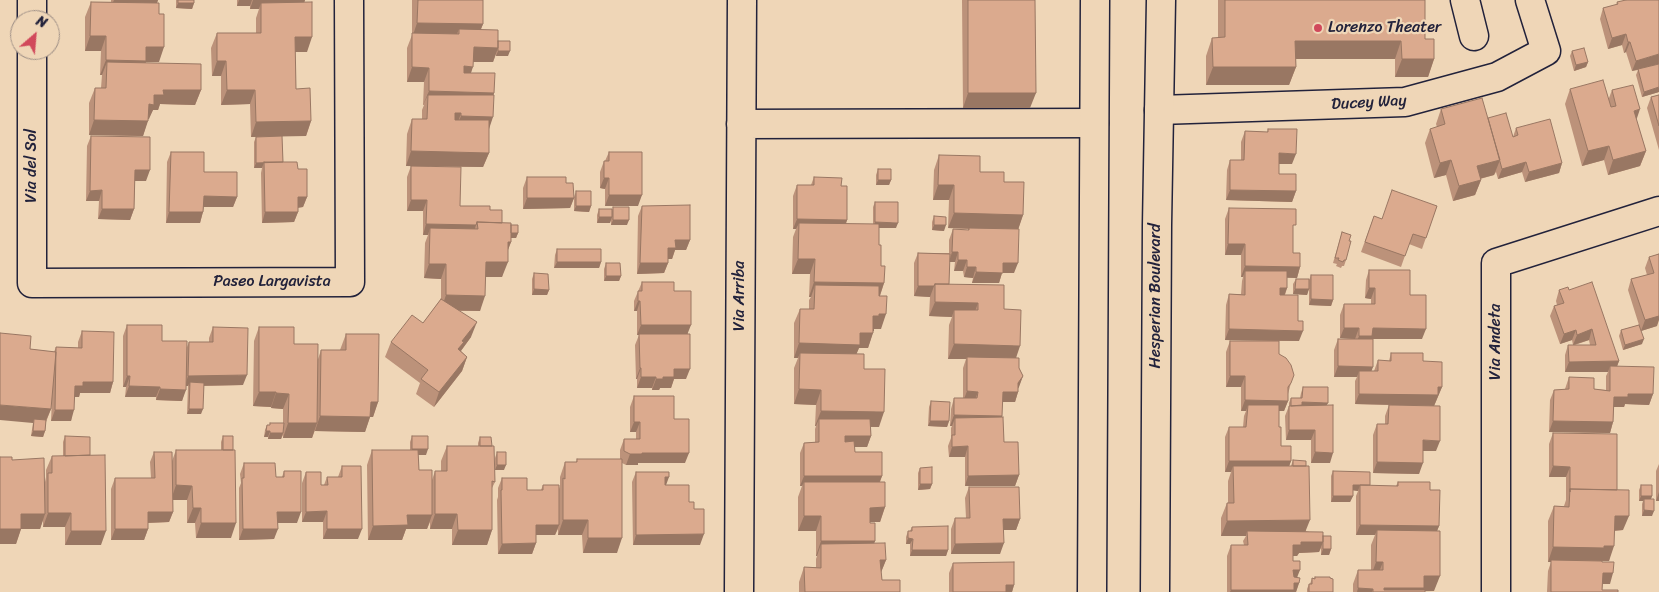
<!DOCTYPE html>
<style>
body{margin:0}
#map{position:relative;width:1659px;height:592px;overflow:hidden;background:#efd6b7;font-family:Sriracha,sans-serif}
canvas{display:block}
.north{position:absolute;left:10px;top:10px;width:50px;height:50px;box-sizing:border-box;background:#efd6b7;border:1px solid #9d8e85;border-radius:50%;rotate:27deg;font-size:14px;font-weight:700;line-height:20px;text-align:center;color:#22223b}
.north::after{content:'';display:block;margin:auto;width:18px;height:22px;background:#d1495b;clip-path:polygon(50% 0,100% 100%,50% 72%,0 100%)}
</style>
<div id="map">
<canvas width="1659" height="592"></canvas>
<div class="north">N</div>
</div>
<script>
const g = document.querySelector('canvas').getContext('2d');
g.lineJoin = 'round';
function shape(rows) {
  const path = new Path2D();
  for (const r of rows) {
    path.moveTo(r[0], r[1]);
    for (let i = 2; i < r.length; i += 2) path.lineTo(r[i], r[i + 1]);
  }
  return path;
}
function stroke(path, color, width, dash) {
  g.strokeStyle = color;
  g.lineWidth = width;
  g.lineCap = dash ? 'butt' : 'round';
  g.setLineDash(dash || []);
  g.stroke(path);
}
function paint(path, color) {
  g.fillStyle = color;
  g.fill(path, 'evenodd');
}
function label(font, color, halo, rows, align = 'center') {
  g.font = font + ' Sriracha,sans-serif';
  g.lineWidth = 4.5;
  g.setLineDash([]);
  g.textBaseline = 'middle';
  g.strokeStyle = halo;
  g.fillStyle = color;
  for (const [text, x, y, turn = 0] of rows) {
    g.save();
    g.translate(x, y);
    g.rotate((+turn || 0) * Math.PI / 180);
    g.textAlign = isNaN(turn) ? turn : align;
    if (halo) g.strokeText(text, 0, 0);
    g.fillText(text, 0, 0);
    g.restore();
  }
}
const minor = shape([
 [32,0,32,20],
 [1465,0,1474,36],
 [32,50,32,283,350,282,349,0],
 [1159,110,1405,102,1497,77,1546,51,1530,0],
 [741,124,1094,123],
 [739,592,742,0],
 [1496,592,1496,263,1659,211]
]);
const major = shape([
 [1092,592,1095,0],
 [1155,592,1157,225,1161,0]
]);
const wall = shape([
 [111,0,158,0,157,3,159,62,146,62,145,63,201,90,195,105,160,104,158,110,153,110,148,119,143,136,89,135,89,103,95,88,101,88,102,75,100,75,101,51,85,51,85,17,91,2,111,2],
 [176,0,194,0,194,3,192,9,176,8],
 [237,0,305,0,304,3,307,52,295,52,296,89,311,121,306,136,282,136,283,162,298,169,307,197,303,207,298,208,298,212,294,222,262,223,261,173,262,168,254,168,254,142,256,137,251,137,250,104,221,105,221,76,212,76,211,48,217,33,256,33,256,18,259,9,250,9,250,6,237,6],
 [412,0,483,0,483,24,481,29,498,41,508,56,496,56,496,54,493,62,473,62,471,73,494,93,489,129,489,153,483,167,429,166,460,206,490,210,502,223,511,225,518,233,516,238,511,238,511,242,508,250,502,277,485,277,480,311,459,311,471,337,461,351,467,357,462,371,434,407,416,394,420,383,385,357,391,342,423,323,441,299,441,279,424,278,425,243,428,235,423,235,423,211,407,211,407,177,411,166,406,166,407,134,412,119,422,119,422,110,424,105,423,105,424,82,407,82,407,48,412,35],
 [962,0,1035,0,1030,108,963,108],
 [1218,0,1425,0,1425,39,1434,59,1428,77,1395,77,1395,59,1296,59,1296,67,1289,85,1206,85,1206,56,1212,38,1218,38],
 [1617,2,1659,92,1642,97,1636,75,1638,70,1632,71,1626,52,1624,53,1622,45,1608,49,1600,19,1603,8,1616,5],
 [1572,51,1588,62,1586,67,1574,71,1570,56],
 [1570,89,1609,98,1612,90,1636,119,1646,151,1640,166,1608,175,1604,160,1582,166,1565,104],
 [1659,95,1659,150,1647,108,1651,97],
 [1441,109,1488,118,1513,137,1516,128,1562,163,1559,173,1525,182,1522,172,1498,179,1496,172,1494,175,1480,179,1481,180,1475,195,1453,201,1446,175,1434,178,1425,143,1430,129,1437,127,1436,124],
 [1268,129,1292,164,1279,164,1279,174,1296,191,1292,202,1226,200,1227,170,1230,160,1241,160,1241,142,1245,131,1267,132],
 [91,136,146,181,135,181,134,209,130,220,98,219,99,201,86,201,87,146],
 [171,152,204,172,237,197,233,207,204,207,200,223,166,223,167,162],
 [609,152,638,206,605,206,605,189,600,188,600,172,604,161,605,161],
 [939,155,1004,182,1023,215,1018,229,1014,273,1002,273,999,283,972,283,973,278,964,277,963,271,954,271,955,262,949,262,949,284,1004,309,1019,368,1023,376,1018,388,1018,392,1015,402,1002,402,1002,417,1004,442,1019,475,1015,486,965,486,965,457,949,457,948,446,951,438,951,428,952,426,950,426,951,409,954,398,963,398,963,368,966,359,948,359,949,325,952,317,929,316,930,297,914,296,914,263,918,253,949,253,949,240,953,229,968,230,968,229,948,228,949,200,933,200,934,170],
 [878,169,891,180,889,185,876,185,876,175],
 [527,177,566,183,574,198,570,208,523,209,523,188],
 [814,177,841,186,847,220,846,224,873,224,873,207,875,202,896,228,879,228,879,245,881,266,884,283,880,296,881,329,874,329,868,348,859,348,856,354,864,369,879,427,871,427,871,436,867,447,854,447,855,452,882,476,880,482,885,507,880,522,870,522,875,541,874,543,886,560,881,572,882,580,900,592,799,592,799,582,804,567,816,567,816,559,817,556,816,556,816,531,798,531,798,497,802,486,800,486,800,453,804,443,815,442,815,429,816,426,815,426,816,405,794,404,794,368,798,358,794,358,794,323,800,309,809,309,809,300,811,297,809,297,810,274,792,274,793,237,796,229,793,229,793,196,797,185,811,185],
 [576,191,591,206,589,212,574,211,574,197],
 [642,206,690,240,686,250,675,250,672,259,668,259,668,263,664,273,637,274,638,216],
 [1437,206,1422,249,1409,244,1401,267,1361,252,1374,216,1382,219],
 [613,207,627,225,611,225,611,219,610,223,597,223,597,215,599,209,612,211],
 [1229,208,1293,232,1293,253,1300,267,1297,278,1287,277,1287,288,1285,295,1298,321,1299,341,1279,341,1279,354,1291,383,1288,394,1288,401,1284,411,1279,411,1279,427,1281,446,1291,461,1289,466,1291,466,1293,460,1306,531,1323,536,1331,549,1329,555,1321,555,1321,548,1319,552,1299,553,1297,556,1293,556,1293,561,1299,583,1296,592,1227,592,1227,556,1231,545,1244,545,1243,541,1246,536,1221,536,1221,518,1227,503,1228,503,1228,481,1231,472,1225,472,1225,437,1229,427,1243,427,1244,416,1246,411,1241,411,1241,387,1226,387,1226,352,1230,341,1272,341,1225,340,1226,305,1229,294,1241,294,1242,281,1243,277,1241,277,1241,255,1225,255,1225,219],
 [934,216,944,231,932,230,932,222],
 [1342,232,1346,260,1344,266,1342,266,1341,268,1336,266,1337,264,1333,263],
 [557,249,601,262,599,268,554,268,555,255],
 [1659,254,1657,326,1641,331,1642,344,1623,350,1619,336,1621,330,1639,325,1628,290,1631,279,1647,275,1645,268,1649,257],
 [606,263,621,276,619,281,604,281,604,269],
 [1369,270,1410,295,1422,339,1371,339,1371,371,1374,371,1378,360,1389,361,1391,353,1423,361,1442,387,1434,406,1355,404,1355,381,1357,377,1334,377,1334,350,1338,339,1355,339,1340,338,1340,315,1344,304,1371,304,1371,299,1365,298,1366,280],
 [534,273,549,290,547,295,532,295,532,279],
 [1311,275,1333,300,1331,306,1309,305,1309,288,1307,295,1293,294,1293,284,1296,279,1309,280],
 [642,282,674,291,688,334,686,379,674,379,671,388,660,388,659,390,652,390,652,388,637,388,637,379,636,379,635,345,639,335,637,335,637,311,634,311,634,301],
 [1559,290,1569,290,1619,361,1617,366,1653,394,1649,405,1625,404,1624,407,1614,407,1613,422,1610,433,1549,432,1550,400,1554,390,1565,389,1569,377,1594,389,1606,390,1606,376,1608,372,1565,372,1565,355,1568,345,1573,345,1572,340,1560,344,1550,316,1554,306,1557,305,1556,301],
 [1589,340,1590,345,1575,345],
 [127,325,162,341,187,347,189,342,209,342,209,338,213,327,243,385,204,386,201,414,187,414,188,386,186,386,182,401,156,400,156,397,125,397,126,387,123,387,123,336],
 [259,327,294,344,318,359,321,350,340,350,346,334,378,402,373,417,370,417,365,432,315,431,315,430,312,438,283,438,283,435,281,439,268,439,268,437,264,437,265,430,267,425,270,425,270,423,283,423,283,409,271,408,271,407,253,406,254,341],
 [82,331,113,382,110,393,80,393,79,397,75,397,71,421,51,421,52,398,51,409,46,422,45,431,43,437,31,436,33,423,30,349,54,352,56,347,78,348,78,342],
 [1303,387,1326,405,1330,463,1311,463,1311,440,1286,440,1285,416,1289,406,1289,403,1291,398,1300,398,1301,393],
 [634,396,674,419,685,463,638,463,638,465,626,465,622,463,617,553,583,553,582,535,558,535,558,529,555,535,536,535,536,543,532,554,498,554,497,500,498,497,498,488,502,478,527,490,541,490,543,485,559,489,560,486,560,477,565,462,576,462,577,459,620,459,620,450,624,439,636,439,636,432,630,432,630,407],
 [931,401,949,421,947,427,928,426,929,407],
 [1389,405,1436,451,1423,451,1419,474,1373,473,1373,435,1377,424,1385,424,1385,416],
 [1553,433,1617,490,1623,530,1614,531,1609,561,1599,561,1610,584,1603,584,1602,590,1618,592,1547,592,1548,571,1551,562,1548,562,1548,521,1554,506,1564,506,1566,500,1566,477,1549,477,1549,444],
 [65,436,90,455,101,545,65,545,65,527,43,527,43,520,40,529,21,529,16,544,12,460,45,482,46,477,46,470,52,456,63,456,63,442],
 [223,436,231,538,196,538,195,523,187,523,187,500,173,500,173,512,169,522,148,523,148,529,144,540,111,540,111,489,115,478,151,478,150,462,154,452,172,461,176,450,221,450,221,442],
 [412,436,426,455,418,455,419,470,432,480,435,471,441,471,441,461,447,446,478,446,478,443,480,437,492,446,495,482,492,488,492,530,487,545,452,545,452,529,430,529,430,522,427,529,406,529,402,540,368,540,367,465,372,450,410,450,410,442],
 [497,452,504,470,495,470,495,458],
 [244,463,276,477,282,477,284,471,297,523,278,523,274,539,239,540,239,488,241,483,240,474],
 [1659,464,1659,501,1656,501,1656,471],
 [342,466,358,539,323,539,323,522,302,522,302,483,306,472,321,485,324,485,327,477,338,477],
 [920,468,932,484,930,489,918,490,918,473],
 [1333,471,1370,486,1396,486,1398,482,1430,490,1439,526,1437,531,1434,591,1425,591,1425,592,1353,592,1353,584,1358,570,1371,570,1371,545,1375,535,1356,535,1356,496,1358,491,1353,490,1353,496,1350,502,1331,502,1331,476],
 [636,472,689,502,694,509,700,545,633,545,632,482],
 [1641,485,1652,496,1651,499,1652,516,1642,516,1642,504,1643,501,1639,501,1639,490],
 [969,487,1020,519,1016,530,1003,530,1000,554,951,554,951,529,955,518,966,518,965,498],
 [912,527,948,550,946,556,910,556,910,544,906,544,906,537,908,531,910,531],
 [953,563,1014,585,1012,592,949,592,949,573],
 [1315,577,1333,592,1307,592,1307,589,1309,584,1310,584,1312,578,1314,579]
]);
const shadedWall = shape([
 [114,0,158,0,155,8,111,7],
 [239,0,252,0,250,6,237,6],
 [253,0,305,0,302,9,261,3,259,9,250,9],
 [178,3,194,3,192,9,176,8],
 [417,23,483,24,477,39,459,34,459,29,455,39,412,38],
 [1626,34,1622,45,1608,49,1612,38],
 [90,36,106,36,101,51,85,51],
 [295,37,312,37,307,52,289,52],
 [1295,41,1401,41,1395,59,1289,59],
 [1628,42,1630,42,1626,52,1624,53],
 [146,47,164,47,159,62,146,62,141,76,107,62,102,75,100,75,106,60],
 [474,47,498,48,493,62,468,62],
 [498,51,510,51,508,56,496,56],
 [1659,54,1659,64,1632,71,1636,61],
 [1402,59,1434,59,1428,77,1395,77],
 [217,61,226,61,221,76,212,76],
 [1588,62,1586,67,1574,71,1576,65],
 [464,66,473,67,468,81,458,81],
 [412,67,429,68,424,82,407,82],
 [1213,67,1296,67,1289,85,1206,85],
 [1659,87,1659,92,1642,97,1644,92],
 [163,90,201,90,195,105,160,104,158,110,153,110,149,119,143,119,149,104,154,95],
 [227,90,255,90,250,104,221,105],
 [429,91,494,93,489,107,428,95,423,105],
 [968,93,1036,93,1030,108,963,108],
 [1640,109,1635,124,1634,111],
 [455,113,461,113,456,128,450,128],
 [461,116,493,117,488,132,455,131],
 [94,120,148,121,143,136,89,135],
 [311,121,306,136,251,137,256,122],
 [1609,146,1604,160,1582,166,1588,151],
 [411,151,489,153,483,167,406,166],
 [1646,151,1640,166,1608,175,1613,160],
 [1279,153,1296,154,1292,164,1275,164],
 [1451,160,1446,175,1434,178,1440,163],
 [1500,160,1494,175,1471,181,1477,166],
 [264,162,262,168,254,168,256,163],
 [1526,162,1522,172,1498,179,1502,169],
 [1562,163,1559,173,1525,182,1529,172],
 [135,170,150,170,146,181,131,181],
 [604,178,609,178,605,189,600,188],
 [878,180,891,180,889,185,876,185],
 [1481,180,1475,195,1453,201,1459,186],
 [938,185,954,185,949,200,933,200],
 [102,190,99,201,86,201,90,191],
 [1230,190,1296,191,1292,202,1226,200],
 [609,195,642,195,638,206,605,206],
 [204,196,237,197,233,207,200,207],
 [298,197,307,197,303,207,294,208],
 [527,198,574,198,570,208,523,209],
 [411,200,427,200,423,211,407,211],
 [576,206,591,206,589,212,574,211],
 [102,209,134,209,130,220,98,219],
 [169,212,203,212,200,223,166,223],
 [265,212,298,212,294,222,262,223],
 [954,213,1023,215,1018,230,948,228],
 [599,217,612,217,610,223,597,223],
 [797,219,847,220,843,231,799,223,796,229,793,229],
 [613,220,629,220,627,225,611,225],
 [875,222,898,223,896,228,873,228],
 [426,224,476,225,473,235,430,228,428,235,423,235],
 [934,225,946,225,944,231,932,230],
 [508,233,518,233,516,238,506,238],
 [675,240,690,240,686,250,675,250,672,259,664,259,668,248],
 [508,242,511,242,505,257],
 [1228,244,1245,244,1241,255,1225,255],
 [952,252,958,252,955,262,949,262],
 [798,259,815,259,810,274,792,274],
 [958,260,967,260,963,271,954,271],
 [486,262,508,262,502,277,480,277],
 [557,262,601,262,599,268,554,268],
 [640,263,668,263,664,273,637,274],
 [1003,263,1018,263,1014,273,1002,273,999,283,972,283,976,272],
 [429,264,446,264,441,279,424,278],
 [1245,266,1300,267,1297,278,1245,277,1245,271,1243,277,1241,277],
 [967,267,976,267,973,278,964,277],
 [606,276,621,276,619,281,604,281],
 [814,282,884,283,879,298,815,285,811,297,809,297],
 [918,286,934,286,930,297,914,296],
 [1280,288,1287,288,1283,299,1276,299],
 [1369,288,1375,288,1371,299,1365,298],
 [534,289,549,290,547,295,532,295],
 [1295,289,1309,289,1307,295,1293,294],
 [446,295,485,296,480,311,441,310],
 [1311,299,1333,300,1331,306,1309,305],
 [638,301,640,301,637,311,634,311],
 [935,302,978,303,973,317,954,310,952,317,929,316],
 [1659,309,1659,320,1657,326,1641,331,1645,320],
 [879,314,886,314,881,329,874,329,874,331,868,331,873,316],
 [477,322,471,337,460,352,458,349,462,341],
 [641,325,691,325,687,335,637,335],
 [1344,328,1359,328,1355,339,1340,338],
 [1373,328,1426,329,1422,339,1371,339,1368,347,1355,346,1359,336],
 [1229,329,1303,331,1299,341,1225,340],
 [1592,329,1589,340,1573,345,1577,335],
 [1576,330,1572,340,1560,344,1564,334],
 [860,333,873,333,868,348,859,348,854,360,800,353,798,358,794,358,799,343],
 [1644,339,1642,344,1623,350,1625,345],
 [954,344,1020,346,1015,361,967,357,966,359,948,359],
 [467,357,462,371,434,407,439,392],
 [1619,361,1615,372,1610,366,1608,372,1565,372,1569,362],
 [1338,366,1373,367,1369,378,1359,371,1357,377,1334,377],
 [640,368,641,368,637,379,636,379],
 [674,369,690,369,686,379,674,379,671,388,660,388,659,390,652,390,656,379,663,377],
 [247,375,243,385,189,386,190,382,188,386,185,386,188,376],
 [127,376,130,376,126,387,123,387],
 [1023,376,1019,387,1016,392,1018,392,1015,402,999,402,1003,392,1018,383],
 [1230,376,1245,376,1241,387,1226,387],
 [641,377,656,377,652,388,637,388],
 [83,382,113,382,110,393,80,393,79,397,71,397,75,386],
 [129,386,160,387,156,397,125,397],
 [1438,387,1442,387,1434,406,1355,404,1359,394],
 [160,389,186,390,182,401,156,400],
 [799,389,821,390,816,405,794,404],
 [967,391,978,392,974,402,963,402],
 [259,392,276,392,271,407,253,406],
 [276,393,289,394,283,409,271,408],
 [1628,394,1653,394,1649,405,1625,404,1624,407,1610,407,1614,397],
 [1245,400,1288,401,1284,411,1248,411,1248,405,1246,411,1241,411],
 [371,402,378,402,373,417,365,417],
 [1302,402,1328,403,1325,408,1300,413,1289,412,1291,406],
 [0,405,51,409,45,423,34,419,33,423,0,420],
 [189,409,203,409,201,414,187,414],
 [55,410,74,410,71,421,51,421],
 [821,411,884,412,879,427,819,426,819,419,816,426,815,426],
 [954,415,1002,416,998,427,955,418,952,426,950,426],
 [320,416,370,417,365,432,315,431],
 [930,421,949,421,947,427,928,426],
 [1553,421,1613,422,1610,433,1549,432],
 [634,422,640,422,636,432,630,432],
 [288,423,317,423,312,438,283,438],
 [1289,430,1315,430,1311,440,1286,440],
 [33,431,45,431,43,437,31,436],
 [266,431,270,431,268,437,264,437],
 [270,433,283,433,281,439,268,439],
 [845,436,871,436,867,447,841,447],
 [1423,440,1440,441,1436,451,1419,451],
 [968,446,965,457,949,457,952,447],
 [412,449,428,449,426,455,410,455],
 [1315,452,1333,453,1330,463,1311,463],
 [642,453,689,453,685,463,638,463,638,465,626,465,630,454],
 [1229,461,1291,461,1287,472,1233,466,1231,472,1225,472],
 [1377,462,1423,463,1419,474,1373,473],
 [497,465,506,465,504,470,495,470],
 [1553,466,1570,467,1566,477,1549,477],
 [1019,475,1015,486,965,486,968,476],
 [804,476,882,476,878,486,804,482,802,486,800,486],
 [665,477,669,477,665,488],
 [920,484,932,484,930,489,918,490],
 [176,485,192,486,187,500,171,500],
 [1353,485,1360,485,1358,491,1350,490],
 [1659,492,1659,501,1656,501],
 [1333,496,1353,496,1350,502,1331,502],
 [1641,496,1652,496,1650,501,1644,499,1643,501,1639,501],
 [885,507,880,522,865,522,870,508],
 [193,508,201,508,195,523,187,523],
 [1644,510,1654,511,1652,516,1642,516],
 [327,511,323,522,302,522,306,512],
 [148,512,173,512,169,522,144,523],
 [277,512,301,512,297,523,274,523],
 [48,513,71,513,65,527,43,527],
 [21,514,45,514,40,529,16,529],
 [435,514,457,514,452,529,430,529],
 [407,515,432,515,427,529,406,529,402,540,368,540,373,526],
 [804,516,821,516,816,531,798,531],
 [1615,516,1629,516,1623,530,1609,531],
 [1003,519,1020,519,1016,530,999,530],
 [563,520,588,520,582,535,558,535],
 [1310,520,1304,535,1247,531,1246,536,1221,536,1227,521],
 [201,523,236,523,231,538,196,538],
 [536,525,559,525,555,535,532,535],
 [1360,525,1439,526,1435,536,1377,530,1375,535,1356,535],
 [0,529,21,529,16,544,0,544],
 [115,529,148,529,144,540,111,540],
 [243,529,278,529,274,539,239,540],
 [327,529,362,529,358,539,323,539],
 [458,530,492,530,487,545,452,545],
 [71,531,106,531,101,545,65,545],
 [704,534,700,545,633,545,636,535],
 [588,538,622,538,617,553,583,553],
 [908,538,913,539,910,544,906,544],
 [821,541,875,541,870,555,821,544,817,556,816,556],
 [1301,542,1323,542,1319,552,1299,553,1297,556,1290,556,1293,545],
 [536,543,532,554,498,554,502,544],
 [1004,543,1000,554,951,554,955,544],
 [1604,546,1614,546,1609,561,1551,560,1551,562,1548,562,1553,547],
 [1323,549,1331,549,1329,555,1321,555],
 [912,550,948,550,946,556,910,556],
 [880,560,886,560,880,575],
 [1376,562,1383,562,1377,577,1371,576],
 [1293,570,1300,570,1296,580,1290,580],
 [1603,573,1613,573,1610,584,1599,584],
 [1424,576,1440,576,1434,591,1382,592,1384,588],
 [1294,583,1299,583,1296,592,1230,592,1231,590],
 [1006,585,1014,585,1012,592,1003,592],
 [1358,588,1373,589,1372,592,1357,592]
]);
const building = shape([
 [178,0,194,0,194,3,178,3,178,0],
 [418,0,483,0,483,24,417,23,418,0],
 [968,0,1035,0,1036,93,968,93,968,0],
 [1225,0,1425,0,1425,39,1434,39,1434,59,1402,59,1401,41,1295,41,1296,67,1213,67,1212,38,1225,37,1225,0],
 [1626,0,1659,0,1659,54,1636,61,1630,42,1628,42,1626,34,1612,38,1603,8,1618,4,1617,2,1626,0],
 [91,2,159,3,159,14,164,14,164,47,146,47,146,61,106,60,106,36,90,36,91,2],
 [312,2,312,37,295,37,296,89,310,88,311,121,256,122,255,90,227,90,226,61,217,61,217,33,261,33,261,3,312,2],
 [459,29,498,30,498,48,474,47,473,67,464,66,464,73,495,73,494,93,429,91,429,68,412,67,412,33,459,34,459,29],
 [498,41,510,41,510,51,498,51,498,41],
 [1584,48,1588,62,1576,65,1572,51,1584,48],
 [107,62,201,64,201,90,163,90,164,95,154,95,154,105,149,104,148,121,94,120,95,88,106,88,107,62],
 [1659,64,1659,87,1644,92,1638,69,1659,64],
 [1603,80,1611,107,1616,106,1612,90,1633,85,1640,109,1634,111,1646,151,1613,160,1609,146,1588,151,1570,89,1603,80],
 [428,95,494,95,493,117,461,116,461,113,455,113,455,120,489,120,489,153,411,151,412,119,427,119,428,95],
 [1659,95,1659,126,1651,97,1659,95],
 [1482,98,1500,160,1477,166,1481,180,1459,186,1451,160,1440,163,1430,129,1445,124,1441,109,1482,98],
 [1506,113,1513,137,1518,135,1516,128,1550,119,1562,163,1529,172,1526,162,1502,169,1488,118,1506,113],
 [1268,129,1297,129,1296,154,1279,153,1279,174,1296,174,1296,191,1230,190,1230,160,1244,160,1245,131,1268,132,1268,129],
 [91,136,150,137,150,170,135,170,134,209,102,209,102,190,90,191,91,136],
 [282,136,283,162,256,163,256,137,282,136],
 [171,152,204,152,204,172,237,172,237,197,204,196,203,212,169,212,171,152],
 [609,152,642,152,642,195,609,195,609,178,604,178,604,161,609,161,609,152],
 [939,155,980,156,980,172,1004,172,1004,182,1024,182,1023,215,954,213,954,185,938,185,939,155],
 [264,162,297,162,298,169,307,169,307,197,298,197,298,212,265,212,264,162],
 [411,166,461,167,460,206,490,206,490,210,502,210,502,223,477,222,476,225,426,224,427,200,411,200,411,166],
 [878,169,891,169,891,180,878,180,878,169],
 [527,177,566,177,566,183,573,183,574,198,527,198,527,177],
 [814,177,842,178,841,186,847,186,847,220,797,219,797,185,814,185,814,177],
 [1392,190,1437,206,1426,238,1413,234,1405,256,1365,242,1374,216,1382,219,1392,190],
 [576,191,591,191,591,206,576,206,576,191],
 [875,202,898,202,898,223,875,222,875,202],
 [690,205,690,240,675,240,676,248,668,248,668,263,640,263,642,206,690,205],
 [613,207,629,207,629,220,613,220,613,207],
 [1229,208,1296,209,1296,225,1293,225,1293,253,1300,253,1300,267,1245,266,1245,244,1228,244,1229,208],
 [599,209,612,209,612,217,599,217,599,209],
 [934,216,946,217,946,225,934,225,934,216],
 [477,222,511,223,511,242,508,242,508,262,486,262,485,296,446,295,446,264,429,264,430,228,478,229,477,222],
 [799,223,879,224,879,245,881,245,881,266,885,266,884,283,814,282,815,259,798,259,799,223],
 [511,225,518,225,518,233,511,233,511,225],
 [969,228,1019,229,1018,263,1003,263,1003,273,976,272,976,267,967,267,967,260,958,260,958,252,952,252,953,229,969,230,969,228],
 [1342,232,1351,235,1349,241,1351,241,1346,260,1344,260,1343,262,1338,260,1339,258,1335,258,1342,232],
 [557,249,601,249,601,262,557,262,557,249],
 [918,253,950,254,949,284,935,284,934,286,918,286,918,253],
 [1659,254,1659,316,1645,320,1631,279,1654,273,1649,257,1659,254],
 [606,263,620,263,621,276,606,276,606,263],
 [1369,270,1410,270,1410,295,1426,295,1426,329,1373,328,1372,336,1359,336,1359,328,1344,328,1344,304,1375,304,1375,288,1369,288,1369,270],
 [1245,271,1287,271,1287,288,1280,288,1280,295,1298,295,1298,321,1303,321,1303,331,1229,329,1229,294,1245,295,1245,271],
 [534,273,548,274,549,290,534,289,534,273],
 [1311,275,1333,275,1333,300,1311,299,1311,275],
 [1296,279,1309,279,1309,289,1295,289,1296,279],
 [642,282,674,282,674,291,691,291,691,325,641,325,640,301,638,301,638,291,642,291,642,282],
 [1592,282,1619,361,1569,362,1568,345,1596,345,1592,329,1577,335,1576,330,1564,334,1554,306,1564,303,1559,290,1568,287,1569,290,1592,282],
 [935,284,1004,285,1004,309,1021,310,1020,346,954,344,954,310,978,310,978,303,935,302,935,284],
 [815,285,879,286,879,296,887,296,886,314,879,314,879,316,873,316,873,333,860,333,860,345,799,343,800,309,814,309,815,285],
 [441,299,477,322,462,341,464,342,458,349,467,357,439,392,421,379,428,370,391,342,412,315,423,323,441,299],
 [127,325,162,325,162,341,187,341,186,390,160,389,160,387,129,386,130,376,127,376,127,325],
 [1639,325,1644,339,1625,345,1621,330,1639,325],
 [213,327,248,328,247,375,188,376,189,342,213,342,213,327],
 [259,327,294,327,294,344,318,344,317,423,288,423,289,394,276,393,276,392,259,392,259,327],
 [82,331,114,332,113,382,83,382,83,386,75,386,74,410,55,410,56,347,82,348,82,331],
 [0,333,31,336,30,349,56,352,51,409,0,405,0,333],
 [346,334,379,334,378,402,371,402,370,417,320,416,321,350,346,350,346,334],
 [639,334,690,334,690,369,674,369,674,377,663,377,663,379,656,379,656,377,641,377,641,368,640,368,639,334],
 [1338,339,1373,339,1373,367,1338,366,1338,339],
 [1230,341,1279,341,1279,354,1286,358,1291,365,1294,375,1291,383,1288,387,1288,401,1245,400,1245,376,1230,376,1230,341],
 [800,353,864,354,864,369,885,369,884,412,821,411,821,390,799,389,800,353],
 [1391,353,1423,353,1423,361,1442,362,1442,387,1438,387,1438,395,1359,394,1359,371,1378,371,1378,360,1391,361,1391,353],
 [967,357,1019,358,1019,368,1023,376,1018,383,1018,392,1003,392,1002,416,954,415,954,398,977,398,978,392,967,391,967,357],
 [1610,366,1654,367,1653,394,1628,394,1628,397,1614,397,1613,422,1553,421,1554,390,1569,389,1569,377,1594,378,1594,389,1610,391,1610,366],
 [190,382,204,383,203,409,189,409,190,382],
 [1303,387,1328,387,1328,403,1302,402,1302,405,1291,406,1291,398,1302,398,1303,387],
 [634,396,674,396,674,419,689,419,689,453,642,453,642,454,630,454,624,451,624,439,640,439,640,422,634,422,634,396],
 [931,401,950,402,949,421,930,421,931,401],
 [1248,405,1279,405,1279,427,1281,427,1281,446,1291,446,1291,461,1229,461,1229,427,1246,427,1248,405],
 [1333,405,1333,453,1315,452,1315,430,1289,430,1289,406,1333,405],
 [1389,405,1440,406,1440,441,1423,440,1423,463,1377,462,1377,424,1388,424,1389,405],
 [1003,417,1004,442,1018,442,1019,475,968,476,968,446,952,447,952,435,955,435,955,418,1003,417],
 [34,419,46,420,45,431,33,431,34,419],
 [819,419,870,419,871,436,845,436,845,442,854,441,855,452,882,452,882,476,804,476,804,443,819,442,819,419],
 [270,423,284,423,283,433,270,433,270,431,266,431,267,425,270,425,270,423],
 [1553,433,1617,434,1617,490,1570,489,1570,492,1570,467,1553,466,1553,433],
 [65,436,90,437,90,455,65,456,65,436],
 [223,436,233,436,233,450,223,450,223,436],
 [412,436,428,436,428,449,412,449,412,436],
 [480,437,491,437,492,446,480,446,480,437],
 [447,446,494,446,495,482,492,481,492,530,458,530,457,514,435,514,435,471,447,471,447,446],
 [176,450,235,450,236,523,201,523,201,508,193,508,192,486,176,485,176,450],
 [372,450,418,450,419,470,432,470,432,515,407,515,408,525,373,526,372,450],
 [154,452,172,452,173,512,148,512,148,529,115,529,115,478,155,478,154,452],
 [497,452,506,452,506,465,497,465,497,452],
 [105,455,106,531,71,531,71,513,48,513,48,473,52,473,52,456,105,455],
 [0,457,12,457,12,460,44,458,45,514,21,514,21,529,0,529,0,457],
 [577,459,622,459,622,538,588,538,588,520,563,520,563,478,565,479,565,462,577,462,577,459],
 [1293,460,1306,461,1306,466,1293,466,1293,460],
 [244,463,275,463,276,477,284,477,284,471,301,471,301,512,277,512,278,529,243,529,242,478,244,478,244,463],
 [342,466,361,466,362,529,327,529,327,511,306,512,306,472,321,472,321,485,328,485,327,477,342,477,342,466],
 [1233,466,1309,466,1310,520,1227,521,1227,503,1234,503,1233,466],
 [932,467,932,484,920,484,920,468,932,467],
 [1333,471,1370,472,1370,485,1353,485,1353,496,1333,496,1333,471],
 [636,472,669,472,669,477,665,477,665,485,689,485,689,502,694,502,694,509,704,509,704,534,636,535,636,472],
 [502,478,527,478,527,490,543,490,543,485,559,485,559,525,536,525,536,543,502,544,501,490,502,490,502,478],
 [804,482,885,482,885,507,870,508,870,523,875,523,875,541,821,541,821,516,804,516,804,482],
 [1398,482,1430,482,1430,490,1440,490,1439,526,1360,525,1360,485,1398,486,1398,482],
 [1641,485,1652,485,1652,496,1641,496,1641,485],
 [969,487,1019,487,1020,519,1003,519,1004,543,955,544,955,518,970,518,969,487],
 [1570,489,1629,490,1629,516,1615,516,1614,546,1604,546,1604,548,1553,547,1554,506,1569,507,1570,489],
 [1644,499,1654,499,1654,511,1644,510,1644,499],
 [948,526,948,550,912,550,913,539,908,538,908,531,912,531,912,527,948,526],
 [1377,530,1440,531,1440,576,1424,576,1424,588,1384,588,1384,590,1425,590,1425,592,1373,592,1373,589,1358,588,1358,570,1383,570,1383,562,1376,562,1377,530],
 [1247,531,1323,532,1323,542,1301,542,1301,545,1293,545,1293,561,1300,561,1300,570,1293,570,1294,577,1300,578,1299,583,1294,583,1294,590,1231,590,1231,545,1248,545,1247,531],
 [1323,536,1331,536,1331,549,1323,549,1323,536],
 [885,543,886,560,880,560,882,580,900,580,900,592,805,592,804,567,821,568,821,544,885,543],
 [1551,560,1602,561,1602,562,1614,562,1613,573,1603,573,1602,590,1618,590,1618,592,1551,592,1551,560],
 [1014,562,1014,585,1006,585,1006,592,953,592,953,563,1014,562],
 [1315,577,1330,577,1330,578,1333,579,1333,592,1309,592,1309,584,1312,584,1312,578,1315,579,1315,577]
]);
const markers = [
 [1318,28,5,"#d1495b"]
];
const poiNames = [
 ["Lorenzo Theater",1328,28]
];
const streetNames = [
 ["Ducey Way",1369,103,-3],
 ["Via del Sol",32,166,-90],
 ["Paseo Largavista",272,282],
 ["Via Arriba",740,296,-90],
 ["Hesperian Boulevard",1156,296,-90],
 ["Via Andeta",1496,342,-90]
];
stroke(minor, '#22223b', 31);
stroke(major, '#22223b', 31);
stroke(minor, '#efd6b7', 28);
stroke(major, '#efd6b7', 28);
paint(wall, '#bc927a');
paint(shadedWall, '#997763');
paint(building, '#dbaa8e');
stroke(building, '#997763', 1);
for (const [x, y, r, color] of markers) {
  const dot = new Path2D();
  dot.arc(x, y, r, 0, 2 * Math.PI);
  g.fillStyle = color;
  g.fill(dot);
  stroke(dot, '#efd6b7', 2);
}
label('16px', '#22223b', '#efd6b7', poiNames, 'left');
label('16px', '#22223b', '#efd6b7', streetNames);
</script>
